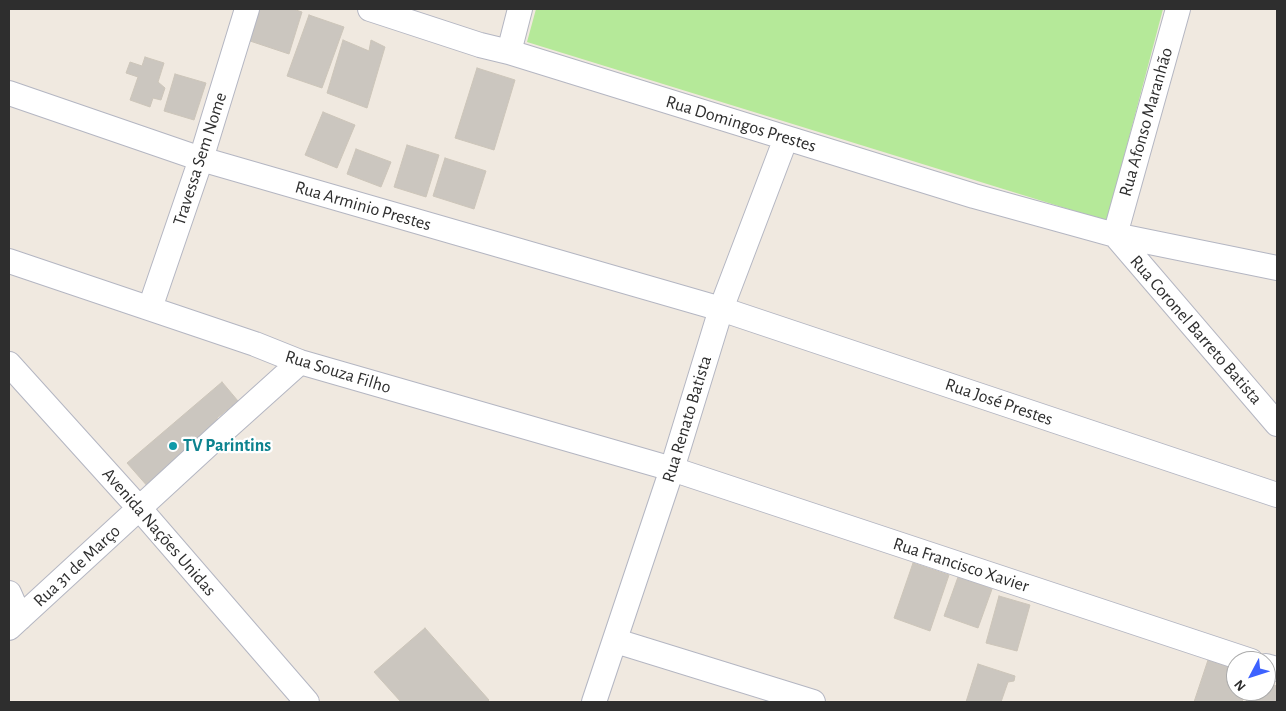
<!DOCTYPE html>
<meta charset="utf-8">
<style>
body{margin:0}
#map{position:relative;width:1286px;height:711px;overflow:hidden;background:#f0e9e0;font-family:"Alegreya Sans",sans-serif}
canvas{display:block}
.frame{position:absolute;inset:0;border:10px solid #2e2e2e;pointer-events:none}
.north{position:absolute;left:1226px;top:651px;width:50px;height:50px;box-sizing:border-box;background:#fff;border:1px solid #ababab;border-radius:50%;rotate:230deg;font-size:14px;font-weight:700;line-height:20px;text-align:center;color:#2e2e2e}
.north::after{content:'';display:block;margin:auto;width:18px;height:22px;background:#3d62ff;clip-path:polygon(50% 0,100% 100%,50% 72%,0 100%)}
</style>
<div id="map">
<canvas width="1286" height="711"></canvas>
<div class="frame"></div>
<div class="north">N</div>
</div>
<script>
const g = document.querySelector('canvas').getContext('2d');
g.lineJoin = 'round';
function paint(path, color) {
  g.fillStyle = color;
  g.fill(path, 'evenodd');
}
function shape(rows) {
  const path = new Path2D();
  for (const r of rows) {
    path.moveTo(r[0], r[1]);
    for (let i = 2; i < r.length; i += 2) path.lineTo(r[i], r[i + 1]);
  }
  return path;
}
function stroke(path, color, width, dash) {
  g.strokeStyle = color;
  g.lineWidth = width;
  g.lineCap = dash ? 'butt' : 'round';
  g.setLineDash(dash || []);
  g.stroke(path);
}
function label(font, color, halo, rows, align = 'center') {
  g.font = font + ' "Alegreya Sans",sans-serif';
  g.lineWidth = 4.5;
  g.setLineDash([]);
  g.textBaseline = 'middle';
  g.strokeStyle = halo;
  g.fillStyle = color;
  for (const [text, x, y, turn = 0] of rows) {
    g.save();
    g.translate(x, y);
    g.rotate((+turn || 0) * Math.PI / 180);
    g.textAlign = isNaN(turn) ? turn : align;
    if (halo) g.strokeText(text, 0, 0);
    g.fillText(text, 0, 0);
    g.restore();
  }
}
const green = shape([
 [536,9,1163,9,1107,221,527,42]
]);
const building = shape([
 [257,9,293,9,302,12,289,54,247,40,257,9],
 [309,15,344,27,322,88,287,76,309,15],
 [343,40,369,51,371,40,385,47,367,108,327,93,343,40],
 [145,57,164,63,158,82,165,88,161,100,153,98,150,107,130,100,138,77,126,73,130,62,142,66,145,57],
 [477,68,515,80,494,150,455,138,477,68],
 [175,74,206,83,194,120,164,111,175,74],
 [323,112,355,125,337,168,305,155,323,112],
 [407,145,439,155,426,197,394,187,407,145],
 [356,149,391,162,381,187,347,174,356,149],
 [445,158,486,171,474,209,433,196,445,158],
 [222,382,238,401,217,418,220,429,149,488,127,463,222,382],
 [913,563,949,575,930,631,894,618,913,563],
 [958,577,992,589,978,628,944,616,958,577],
 [999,596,1030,605,1017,651,986,643,999,596],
 [425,628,489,700,487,702,401,702,374,672,425,628],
 [1208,660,1236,669,1236,691,1246,691,1242,702,1194,702,1208,660],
 [978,664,1015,676,1014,681,1008,682,1001,702,966,702,978,664],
 [1266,683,1277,686,1277,702,1246,702,1249,691,1266,691,1266,683]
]);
const minor = shape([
 [370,9,480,45,509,52,974,196,1115,235,1277,268],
 [509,52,520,9],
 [9,93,201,159,721,309,1277,495],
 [1115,235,1277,424],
 [1115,235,1178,9],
 [9,261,255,344,300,362,672,469,1251,661],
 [150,308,201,159,247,9],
 [9,364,139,508,307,702],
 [9,593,20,618],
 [9,628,220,434,300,362],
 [616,641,813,702],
 [1266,666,1277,669],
 [594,702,672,469,721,309,786,138]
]);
const markers = [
 [173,446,5,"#0f9aa8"]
];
const streetNames = [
 ["Rua Afonso Maranhão",1146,122,-74],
 ["Rua Domingos Prestes",741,124,17],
 ["Travessa Sem Nome",200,159,-72],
 ["Rua Arminio Prestes",363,206,16],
 ["Rua Coronel Barreto Batista",1196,330,49],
 ["Rua Souza Filho",338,372,17],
 ["Rua José Prestes",999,402,19],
 ["Rua Renato Batista",687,419,-73],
 ["Avenida Nações Unidas",159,532,49],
 ["Rua Francisco Xavier",961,565,18],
 ["Rua 31 de Março",77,566,-43]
];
const cultureNames = [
 ["TV Parintins",183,446]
];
paint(green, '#b5e999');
paint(building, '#cbc6bf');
stroke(building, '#ccc5b9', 1);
stroke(minor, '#b4b6c2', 26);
stroke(minor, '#fff', 24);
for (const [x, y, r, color] of markers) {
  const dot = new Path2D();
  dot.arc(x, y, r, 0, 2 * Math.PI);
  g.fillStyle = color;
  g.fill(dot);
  stroke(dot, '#fff', 2);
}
label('18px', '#2e2e2e', '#fff', streetNames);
label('bold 18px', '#0d838f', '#fff', cultureNames, 'left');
</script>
